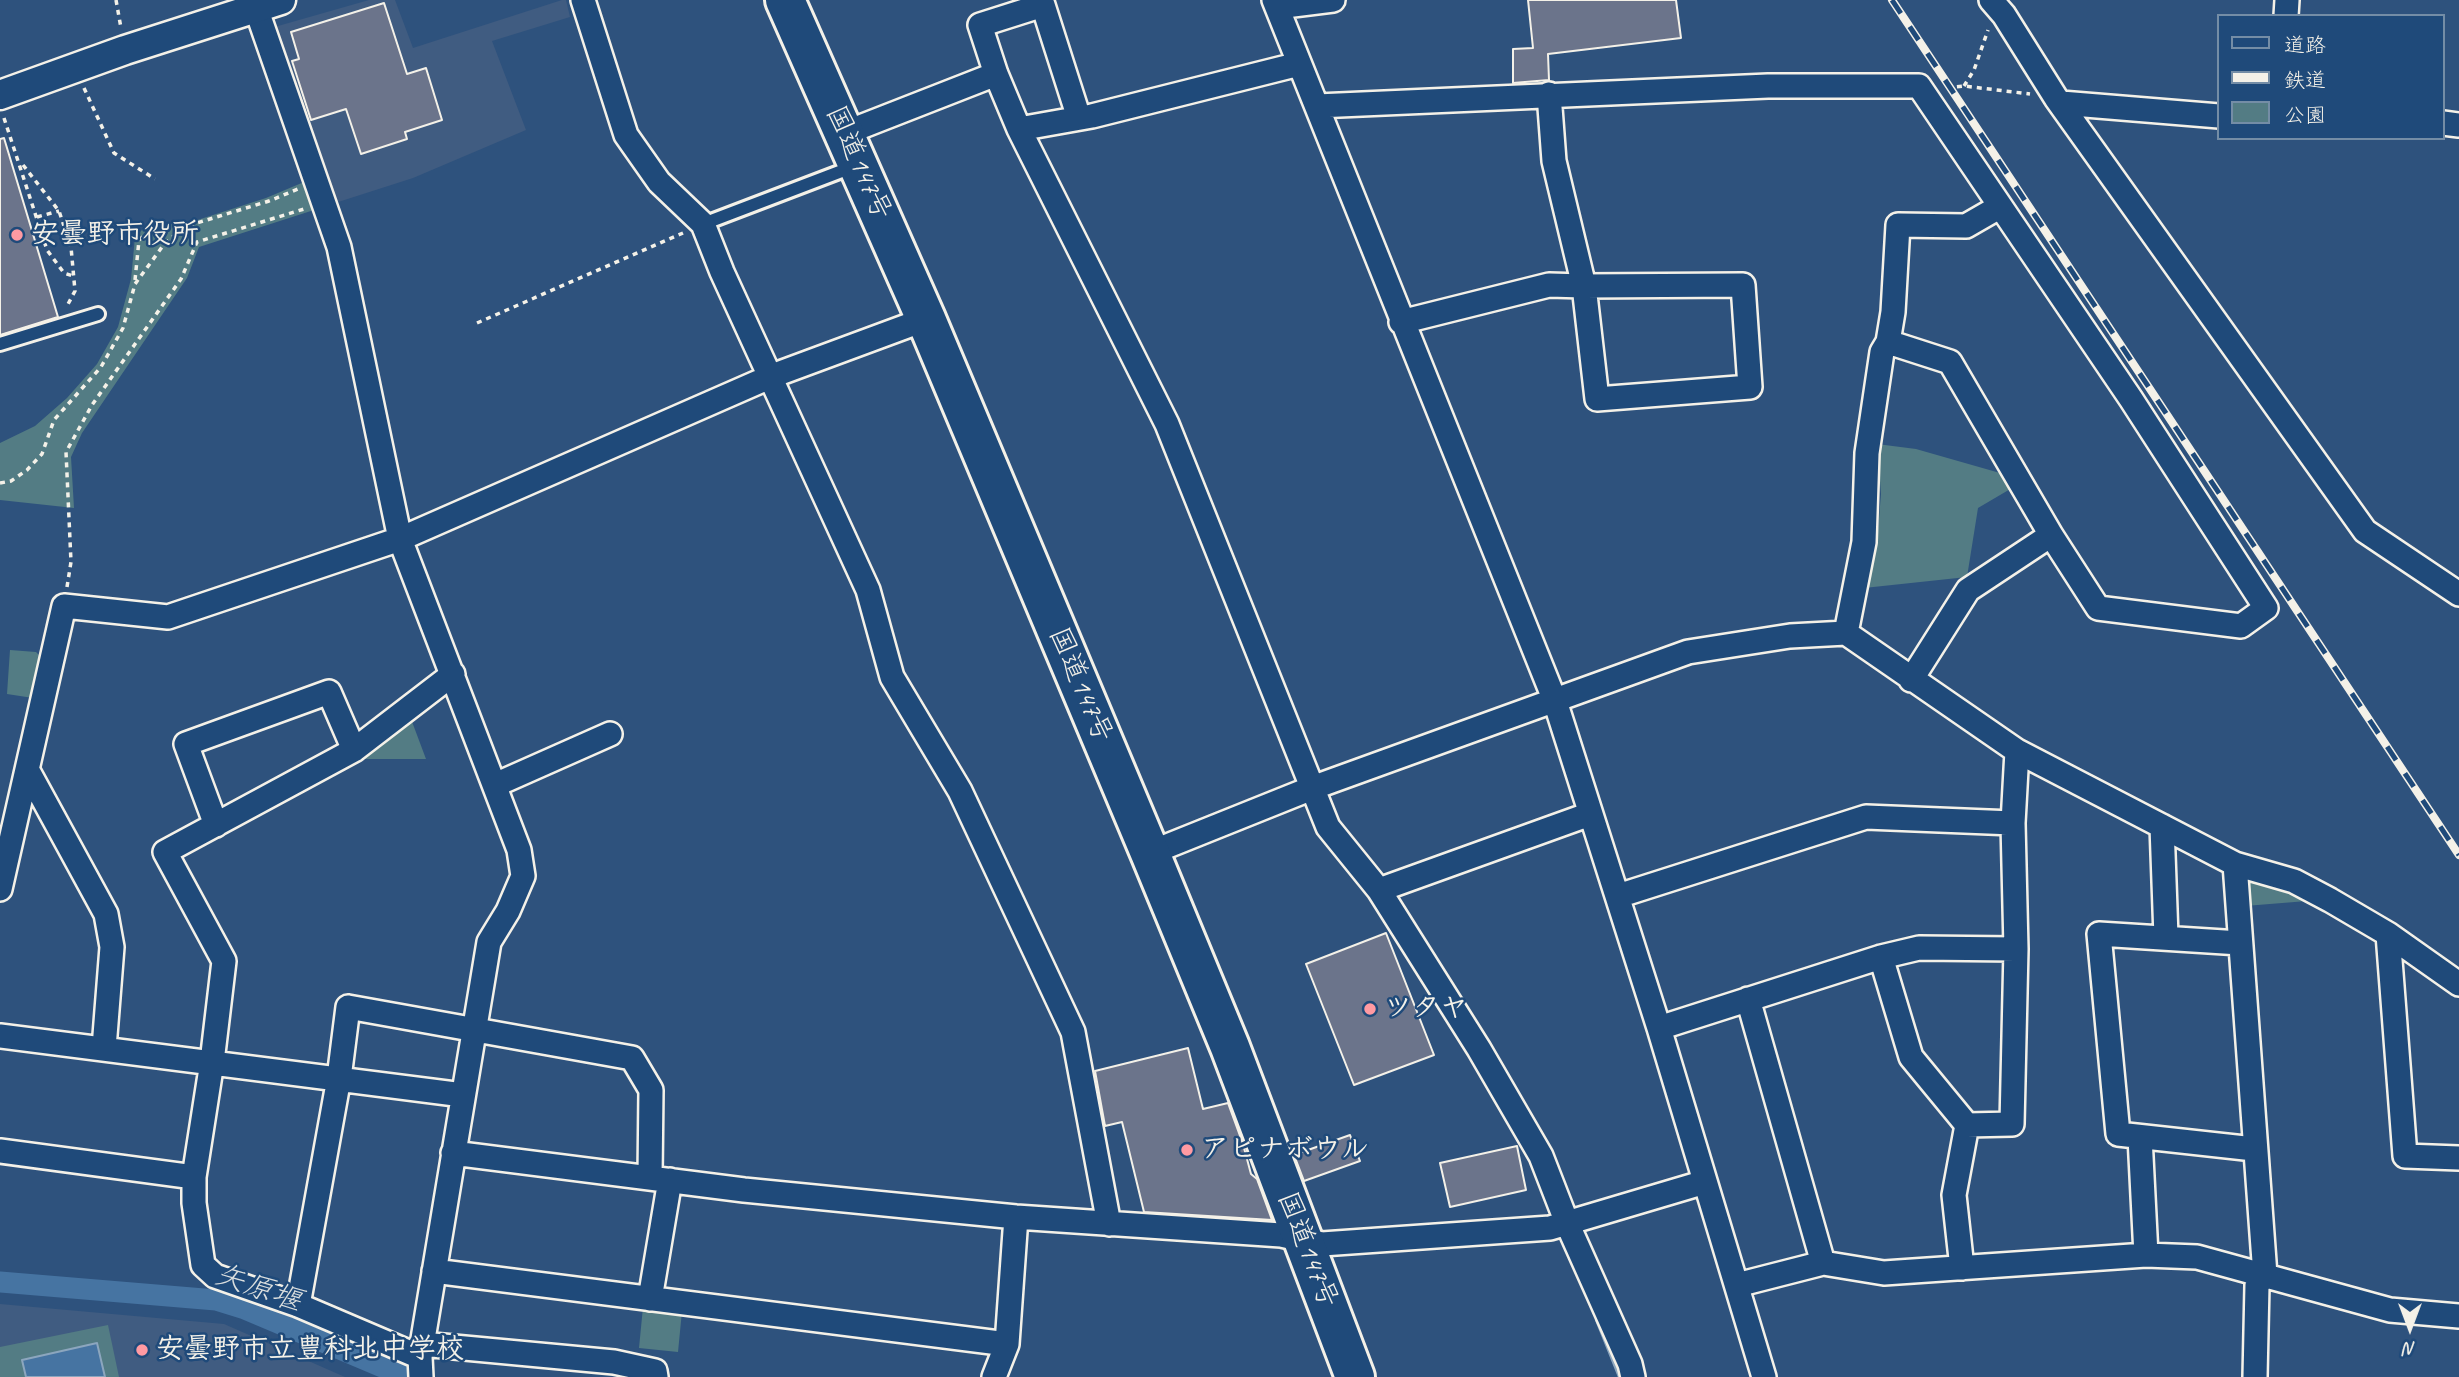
<!DOCTYPE html>
<meta charset="utf-8">
<style>
body{margin:0}
#map{position:relative;width:2459px;height:1377px;overflow:hidden;background:#2e527d;font-family:Caveat,"Klee One",sans-serif}
canvas{display:block}
.legend{position:absolute;left:2217px;top:14px;width:228px;height:126px;box-sizing:border-box;background:#1f4a7a;border:2px solid #748da6;margin:0;padding:9px 12px;list-style:none;font-size:21px;color:#f4f1e8}
.legend li{display:flex;align-items:center;gap:14px;height:35px}
.legend b{width:35px;border:2px solid #748da6}
.north{position:absolute;left:2375px;top:1293px;width:70px;height:70px;-webkit-text-stroke:5px #1f4a7a;paint-order:stroke;rotate:180deg;font-size:19px;font-weight:700;line-height:28px;text-align:center;color:#f4f1e8}
.north::after{content:'';display:block;margin:auto;width:24px;height:32px;background:#f4f1e8;clip-path:polygon(50% 0,100% 100%,50% 72%,0 100%)}
</style>
<div id="map">
<canvas width="2459" height="1377"></canvas>
<ul class="legend">
<li><b style="height:9px;background:#1f4a7a"></b>道路</li>
<li><b style="height:9px;background:#f4f1e8"></b>鉄道</li>
<li><b style="height:19px;background:#537c84"></b>公園</li>
</ul>
<div class="north">N</div>
</div>
<script>
const g = document.querySelector('canvas').getContext('2d');
g.lineJoin = 'round';
function paint(path, color) {
  g.fillStyle = color;
  g.fill(path, 'evenodd');
}
function shape(rows) {
  const path = new Path2D();
  for (const r of rows) {
    path.moveTo(r[0], r[1]);
    for (let i = 2; i < r.length; i += 2) path.lineTo(r[i], r[i + 1]);
  }
  return path;
}
function stroke(path, color, width, dash) {
  g.strokeStyle = color;
  g.lineWidth = width;
  g.lineCap = dash ? 'butt' : 'round';
  g.setLineDash(dash || []);
  g.stroke(path);
}
function label(font, color, halo, rows, align = 'center') {
  g.font = font + ' Caveat,"Klee One",sans-serif';
  g.lineWidth = 5;
  g.setLineDash([]);
  g.textBaseline = 'middle';
  g.strokeStyle = halo;
  g.fillStyle = color;
  for (const [text, x, y, turn = 0] of rows) {
    g.save();
    g.translate(x, y);
    g.rotate((+turn || 0) * Math.PI / 180);
    g.textAlign = isNaN(turn) ? turn : align;
    if (halo) g.strokeText(text, 0, 0);
    g.fillText(text, 0, 0);
    g.restore();
  }
}
const built = shape([
 [369,0,395,0,413,48,562,0,566,0,570,17,492,41,526,130,413,178,332,204,271,28],
 [0,1304,224,1324,345,1377,0,1377]
]);
const green = shape([
 [304,182,314,210,199,247,187,278,82,433,71,457,74,508,0,500,0,443,35,426,67,398,97,364,118,327,131,279,135,237,149,223,185,224,266,198],
 [1877,444,1916,449,2007,475,2012,488,1978,508,1967,577,1864,588,1877,543,1881,494],
 [10,650,36,652,43,659,33,698,7,694],
 [411,719,426,759,362,759],
 [2243,875,2307,901,2245,906],
 [643,1307,682,1311,678,1352,639,1348],
 [108,1325,119,1377,0,1377,0,1347]
]);
const water = shape([
 [97,1343,105,1377,26,1377,22,1360,97,1343]
]);
const stream = shape([
 [1598,1320,1621,1377]
]);
const canal = shape([
 [0,1282,216,1300,245,1309,406,1377]
]);
const building = shape([
 [1528,0,1676,0,1681,38,1548,54,1549,80,1513,83,1513,49,1533,48,1528,0],
 [384,3,407,74,426,68,442,120,405,132,407,139,361,154,346,109,311,120,292,61,299,59,291,32,384,3],
 [4,138,58,317,0,335,0,139,4,138],
 [1386,933,1434,1055,1354,1085,1306,964,1386,933],
 [1188,1048,1203,1109,1228,1103,1243,1144,1251,1174,1257,1179,1272,1220,1144,1212,1122,1122,1105,1126,1095,1071,1188,1048],
 [1350,1135,1360,1161,1304,1181,1294,1155,1350,1135],
 [1517,1146,1526,1190,1450,1207,1440,1163,1517,1146]
]);
const path = shape([
 [116,0,121,28],
 [1964,86,1974,70,1988,30],
 [84,88,114,153,155,179],
 [1947,88,1964,86,2030,94],
 [4,118,47,250,64,273,73,276],
 [23,165,59,211,71,247,75,291,67,306],
 [37,217,59,211],
 [135,280,139,240,154,227,185,226],
 [477,323,683,233],
 [0,483,11,481,27,470,42,454,54,420,101,367,123,328,135,284,165,243,187,226,269,201,298,189],
 [67,587,71,562,66,452,92,405,181,279,197,242,304,209]
]);
const service = shape([
 [703,224,855,166],
 [0,344,98,314]
]);
const minor = shape([
 [583,0,626,135,659,182,703,224,722,272,868,590,892,677,960,791,1073,1032,1109,1224],
 [1274,0,1555,701,1659,1028,1764,1377],
 [1991,0,2004,15,2056,98,2365,531,2459,594],
 [1277,7,1333,0],
 [256,8,339,247,400,539,519,850,523,876,508,911,489,942,420,1357,421,1377],
 [2286,16,2287,0],
 [2061,103,2219,116],
 [1317,106,1768,86,1919,86,2131,399,2266,608,2241,626,2098,608,2051,535,1950,362,1888,342],
 [1079,118,1043,5,980,25,996,74,1019,129,1167,424,1328,827,1379,890,1479,1049,1541,1156,1567,1223,1630,1364,1633,1377],
 [2443,123,2459,125],
 [1019,129,1092,116,1299,64],
 [845,133,996,74],
 [1401,322,1549,285,1584,286,1743,285,1750,387,1597,399,1584,286,1554,161,1549,94],
 [1846,633,1864,542,1867,453,1882,352,1888,342,1893,312,1898,225,1966,226,1999,207],
 [1911,680,1968,590,2051,535],
 [28,771,106,914,112,947,104,1048],
 [495,785,610,734],
 [216,825,186,744,329,692,354,750],
 [2162,826,2166,937],
 [1150,853,1312,788,1688,652,1790,636,1846,633,2017,751,2235,864,2294,881,2330,900,2388,934,2459,984],
 [2235,864,2265,1275,2257,1285,2255,1377],
 [0,889,64,606,168,617,400,539,772,376,926,319],
 [1379,890,1590,814],
 [1618,896,1866,817,2013,823],
 [2388,934,2405,1156,2459,1158],
 [2240,943,2099,934,2118,1134,2254,1149],
 [1881,957,1911,1057,1967,1125],
 [1748,999,1823,1263],
 [1659,1028,1881,957,1919,948,2016,949],
 [0,1036,463,1095],
 [2140,1137,2146,1255],
 [0,1151,194,1177],
 [453,1153,744,1190,1016,1217,1281,1235,1322,1244,1550,1228,1705,1182],
 [1962,1268,1954,1195,1967,1125,2012,1124,2016,949,2013,823,2017,751],
 [434,1271,1007,1344],
 [1737,1285,1823,1263,1884,1273,2146,1255,2197,1257,2390,1310,2459,1316],
 [650,1299,670,1180],
 [298,1305,339,1078,348,1007,632,1058,651,1090,650,1177],
 [422,1344,614,1362,655,1371,656,1377],
 [420,1357,298,1305,215,1276,203,1265,194,1203,194,1177,212,1062,224,961,165,852,354,750,453,674],
 [994,1377,1007,1344,1016,1217]
]);
const tertiary = shape([
 [0,95,125,50,281,0]
]);
const trunk = shape([
 [785,0,926,319,1150,853,1230,1047,1355,1377]
]);
const rail = shape([
 [1892,0,2459,855]
]);
const markers = [
 [17,235,7,"#ff9aa2"],
 [1370,1009,7,"#ff9aa2"],
 [1187,1150,7,"#ff9aa2"],
 [142,1350,7,"#ff9aa2"]
];
const streetNames = [
 ["国道147号",858,163,66],
 ["国道147号",1080,685,67],
 ["国道147号",1307,1250,69]
];
const poiNames = [
 ["安曇野市役所",31,235],
 ["ツタヤ",1384,1009],
 ["アピナボウル",1201,1150],
 ["安曇野市立豊科北中学校",156,1350]
];
const waterNames = [
 ["矢原堰",258,1289,19]
];
paint(built, '#405c81');
paint(green, '#537c84');
paint(water, '#4674a2');
stroke(water, '#8ca6be', 2);
stroke(stream, '#8ca6be', 6);
stroke(canal, '#4674a2', 21);
paint(building, '#6b748b');
stroke(building, '#f4f1e8', 2);
stroke(service, '#f4f1e8', 18);
stroke(minor, '#f4f1e8', 28);
stroke(tertiary, '#f4f1e8', 33);
stroke(trunk, '#f4f1e8', 44);
stroke(path, '#f4f1e8', 3.5, [5, 5]);
stroke(service, '#1f4a7a', 12);
stroke(minor, '#1f4a7a', 23);
stroke(tertiary, '#1f4a7a', 28);
stroke(trunk, '#1f4a7a', 38);
stroke(rail, '#f4f1e8', 8);
stroke(rail, '#1f4a7a', 5, [16]);
for (const [x, y, r, color] of markers) {
  const dot = new Path2D();
  dot.arc(x, y, r, 0, 2 * Math.PI);
  g.fillStyle = color;
  g.fill(dot);
  stroke(dot, '#1f4a7a', 2.5);
}
label('28px', '#f4f1e8', '#1f4a7a', streetNames);
label('bold 28px', '#f4f1e8', '#1f4a7a', poiNames, 'left');
label('italic 30px', '#dadede', '#1f4a7a', waterNames);
</script>
